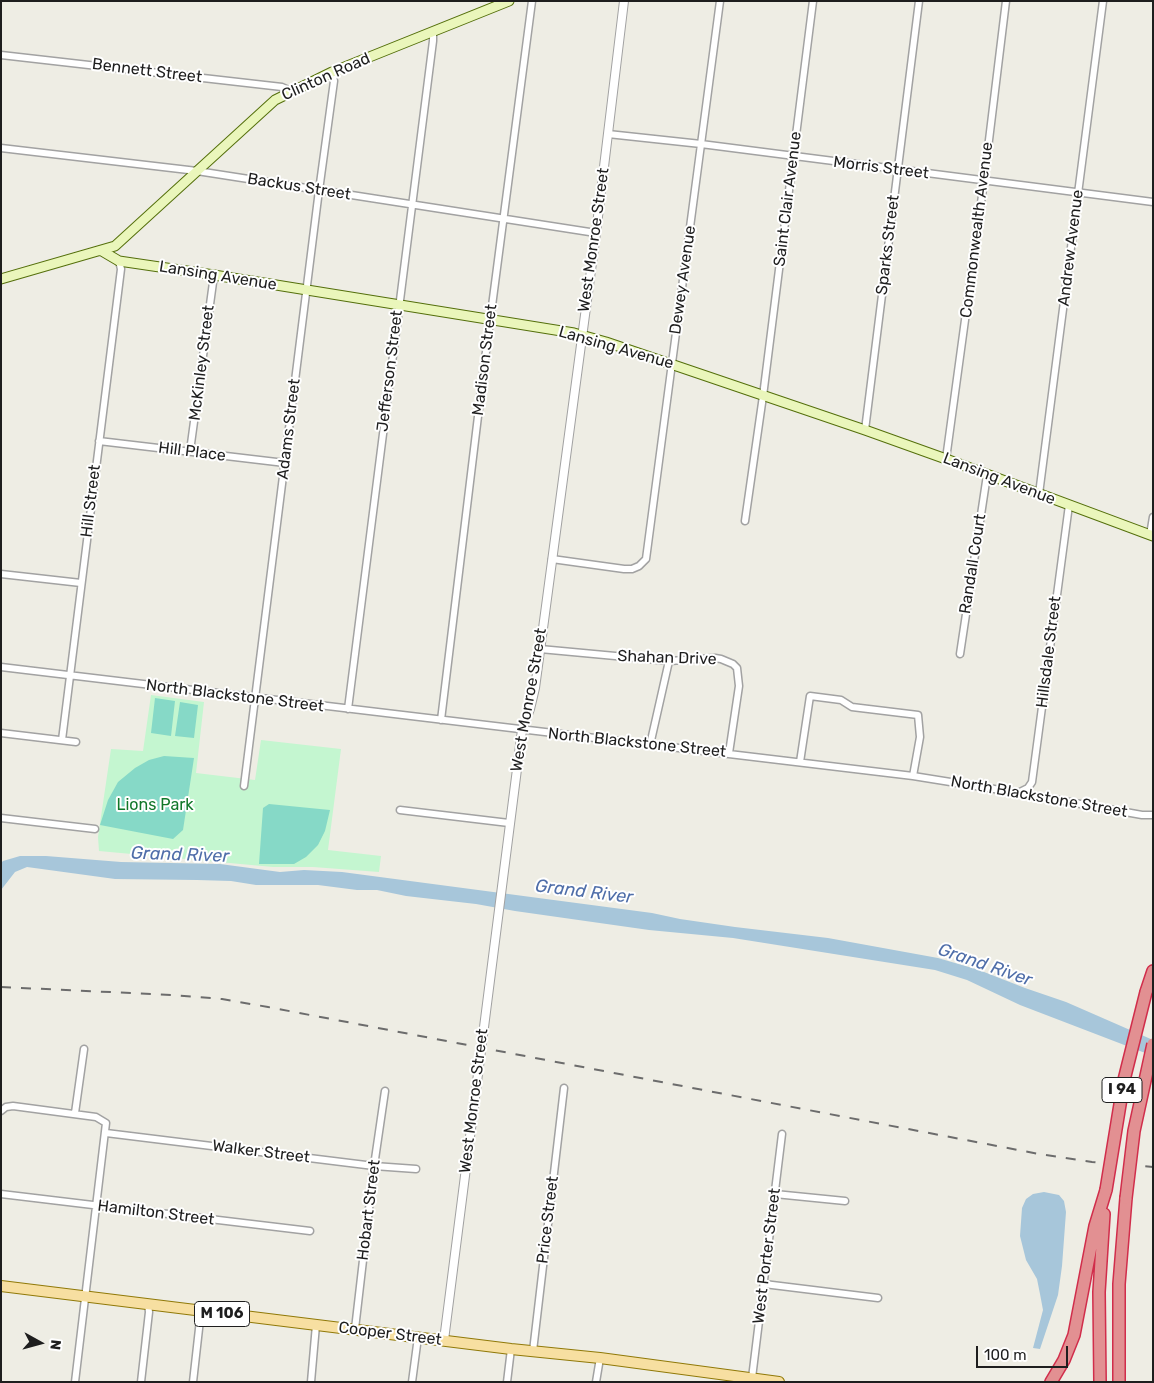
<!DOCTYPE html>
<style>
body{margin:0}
#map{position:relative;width:1154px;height:1383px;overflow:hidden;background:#eeede4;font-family:Rubik,sans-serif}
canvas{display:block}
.frame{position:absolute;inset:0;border:2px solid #1e1e1e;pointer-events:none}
.north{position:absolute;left:15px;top:1318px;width:50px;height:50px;-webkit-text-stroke:4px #fff;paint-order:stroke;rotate:97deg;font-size:14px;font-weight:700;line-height:20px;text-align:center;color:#1e1e1e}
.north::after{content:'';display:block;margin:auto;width:18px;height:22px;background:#1e1e1e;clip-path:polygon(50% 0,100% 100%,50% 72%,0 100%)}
.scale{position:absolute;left:976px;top:1346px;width:92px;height:22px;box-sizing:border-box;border:2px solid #1e1e1e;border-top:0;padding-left:6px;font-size:15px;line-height:18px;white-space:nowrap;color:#1e1e1e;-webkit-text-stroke:4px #fff;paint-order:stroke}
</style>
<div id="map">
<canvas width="1154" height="1383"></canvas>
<div class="frame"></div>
<div class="north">N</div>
<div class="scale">100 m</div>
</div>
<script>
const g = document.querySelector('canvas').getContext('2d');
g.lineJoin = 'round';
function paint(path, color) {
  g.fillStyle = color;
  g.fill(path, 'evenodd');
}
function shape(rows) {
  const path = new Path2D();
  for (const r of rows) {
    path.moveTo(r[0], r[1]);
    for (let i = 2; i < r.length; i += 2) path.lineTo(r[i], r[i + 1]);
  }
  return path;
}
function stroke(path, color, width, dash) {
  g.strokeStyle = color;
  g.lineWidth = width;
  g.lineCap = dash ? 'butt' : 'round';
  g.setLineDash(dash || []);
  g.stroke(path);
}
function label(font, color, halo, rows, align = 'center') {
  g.font = font + ' Rubik,sans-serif';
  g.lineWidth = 4;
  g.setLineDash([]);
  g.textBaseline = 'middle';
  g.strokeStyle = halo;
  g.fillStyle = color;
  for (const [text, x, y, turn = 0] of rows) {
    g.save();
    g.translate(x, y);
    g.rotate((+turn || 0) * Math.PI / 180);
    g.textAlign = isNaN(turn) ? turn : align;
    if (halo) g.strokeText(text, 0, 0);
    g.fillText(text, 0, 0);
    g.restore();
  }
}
const park = shape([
 [151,695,204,702,196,773,255,780,261,740,341,749,328,850,381,856,379,872,313,867,273,867,99,851,98,837,111,749,143,751]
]);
const pitch = shape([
 [155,698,175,701,171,736,151,733],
 [180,702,198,705,194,738,175,736],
 [164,756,194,758,183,830,173,839,100,825,108,800,118,782,135,768,149,760],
 [269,804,330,810,325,831,318,845,306,857,294,864,259,864,263,808]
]);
const water = shape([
 [20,856,46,856,121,862,220,864,280,872,304,870,342,872,652,913,680,919,735,927,828,938,938,958,979,970,1025,988,1066,1002,1153,1040,1153,1056,1020,1005,967,980,935,970,733,938,649,930,515,911,476,904,406,896,377,890,357,890,318,885,256,885,231,881,197,880,115,879,27,867,15,872,1,890,1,863,3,861],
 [1044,1192,1059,1195,1064,1201,1066,1212,1062,1266,1058,1295,1040,1349,1033,1348,1043,1310,1040,1294,1037,1279,1026,1260,1020,1236,1022,1208,1026,1199,1033,1194]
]);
const minor = shape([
 [1,55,282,87,291,91],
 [608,134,701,144,1153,202],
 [1,148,197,171,596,233],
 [865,430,919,1],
 [99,441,285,463],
 [190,451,214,275],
 [946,459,984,181,1006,1],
 [1039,494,1103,1],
 [745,521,763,396,813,1],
 [1150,535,1153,517],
 [552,559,624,569,632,569,639,566,646,559,720,1],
 [1,574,81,583],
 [540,649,669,661,715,658,721,659,733,664,737,668,739,686,729,753],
 [960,654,987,475],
 [1,667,913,776,1019,793,1142,815,1153,815],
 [348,709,433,41,433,32],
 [441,720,484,367,532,1],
 [1,733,76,742],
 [62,740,121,269,119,261],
 [650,745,669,661],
 [800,762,810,696,841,700,852,707,918,715,920,737,913,776],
 [244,786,318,198,334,81,332,72],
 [1020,792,1028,788,1032,782,1069,505],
 [400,810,509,823],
 [1,818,95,829],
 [1,1111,6,1107,13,1106,96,1117,106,1123,75,1382],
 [75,1113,84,1049],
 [106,1133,374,1166,416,1169],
 [1,1194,310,1231],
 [775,1194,845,1201],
 [764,1284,878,1298],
 [355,1329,374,1166,385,1091],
 [533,1351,564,1088],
 [752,1378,782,1134],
 [141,1382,149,1312,148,1304],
 [193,1382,201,1311],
 [311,1382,316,1325],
 [412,1382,418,1337],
 [507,1382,511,1349],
 [596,1382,600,1358]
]);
const tertiary = shape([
 [444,1340,522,730,530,709,535,688,596,233,624,1]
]);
const secondary = shape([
 [102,251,119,261,214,275,574,333,606,342,865,430,946,459,1153,536],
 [1,279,115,246,275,100,332,72,509,1]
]);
const primary = shape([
 [1,1286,511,1349,600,1358,779,1382]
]);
const motorway = shape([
 [1146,992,1153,971],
 [1051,1382,1064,1360,1074,1335,1095,1226,1106,1190],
 [1100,1382,1099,1292,1104,1214],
 [1119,1382,1119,1284,1126,1198]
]);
const rail = shape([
 [1,987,173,995,222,999,268,1007,1039,1154,1092,1162,1153,1167]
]);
const motorwayBridge = shape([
 [1106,1190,1124,1080,1146,992],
 [1126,1198,1134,1131,1153,1044]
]);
const shields = [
 [1122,1090,40],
 [222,1314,55]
];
const shieldNames = [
 ["I 94",1122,1090],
 ["M 106",222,1314]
];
const streetNames = [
 ["Bennett Street",147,71,7],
 ["Clinton Road",326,77,-24],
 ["Morris Street",881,168,7],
 ["Backus Street",299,187,9],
 ["Saint Clair Avenue",788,199,-83],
 ["Commonwealth Avenue",977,230,-83],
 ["West Monroe Street",594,240,-82],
 ["Sparks Street",888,245,-83],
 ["Andrew Avenue",1071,248,-83],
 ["Lansing Avenue",218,276,9],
 ["Dewey Avenue",683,280,-82],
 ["Lansing Avenue",616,348,16],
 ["Madison Street",485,360,-83],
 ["McKinley Street",202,363,-83],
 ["Jefferson Street",390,371,-83],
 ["Adams Street",289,429,-83],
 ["Hill Place",192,452,7],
 ["Lansing Avenue",999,479,21],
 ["Hill Street",91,501,-83],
 ["Randall Court",973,564,-81],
 ["Hillsdale Street",1049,652,-83],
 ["Shahan Drive",667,658,2],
 ["North Blackstone Street",235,696,7],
 ["West Monroe Street",529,700,-80],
 ["North Blackstone Street",637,743,6],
 ["North Blackstone Street",1039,797,10],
 ["West Monroe Street",474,1101,-83],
 ["Walker Street",261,1152,7],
 ["Hobart Street",369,1210,-83],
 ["Hamilton Street",156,1213,7],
 ["Price Street",548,1220,-83],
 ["West Porter Street",767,1256,-83],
 ["Cooper Street",390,1334,7]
];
const parkNames = [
 ["Lions Park",155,805]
];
const waterNames = [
 ["Grand River",180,855,2],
 ["Grand River",584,892,7],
 ["Grand River",985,965,19]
];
paint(park, '#c4f6d0');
paint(pitch, '#86d9c7');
paint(water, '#a7c6da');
stroke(minor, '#a2a2a2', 9);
stroke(tertiary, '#a2a2a2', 10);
stroke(secondary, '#546f0b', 11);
stroke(primary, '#907908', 12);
stroke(motorway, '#d12d4b', 14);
stroke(minor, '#fff', 6);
stroke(tertiary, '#fff', 8);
stroke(secondary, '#eaf6bb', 9);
stroke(primary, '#f7dfa1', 10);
stroke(motorway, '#e29092', 11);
stroke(rail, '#6c6c6c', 2, [10, 10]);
stroke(motorwayBridge, '#d12d4b', 14, []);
stroke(motorwayBridge, '#e29092', 11);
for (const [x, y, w] of shields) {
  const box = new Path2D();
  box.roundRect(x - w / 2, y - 12.5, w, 25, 4);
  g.fillStyle = '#fff';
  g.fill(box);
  stroke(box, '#1e1e1e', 1);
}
label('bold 15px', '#1e1e1e', null, shieldNames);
label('16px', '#1e1e1e', '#fff', streetNames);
label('16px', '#11772a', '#fff', parkNames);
label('italic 18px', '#4f6ea9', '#fff', waterNames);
</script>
